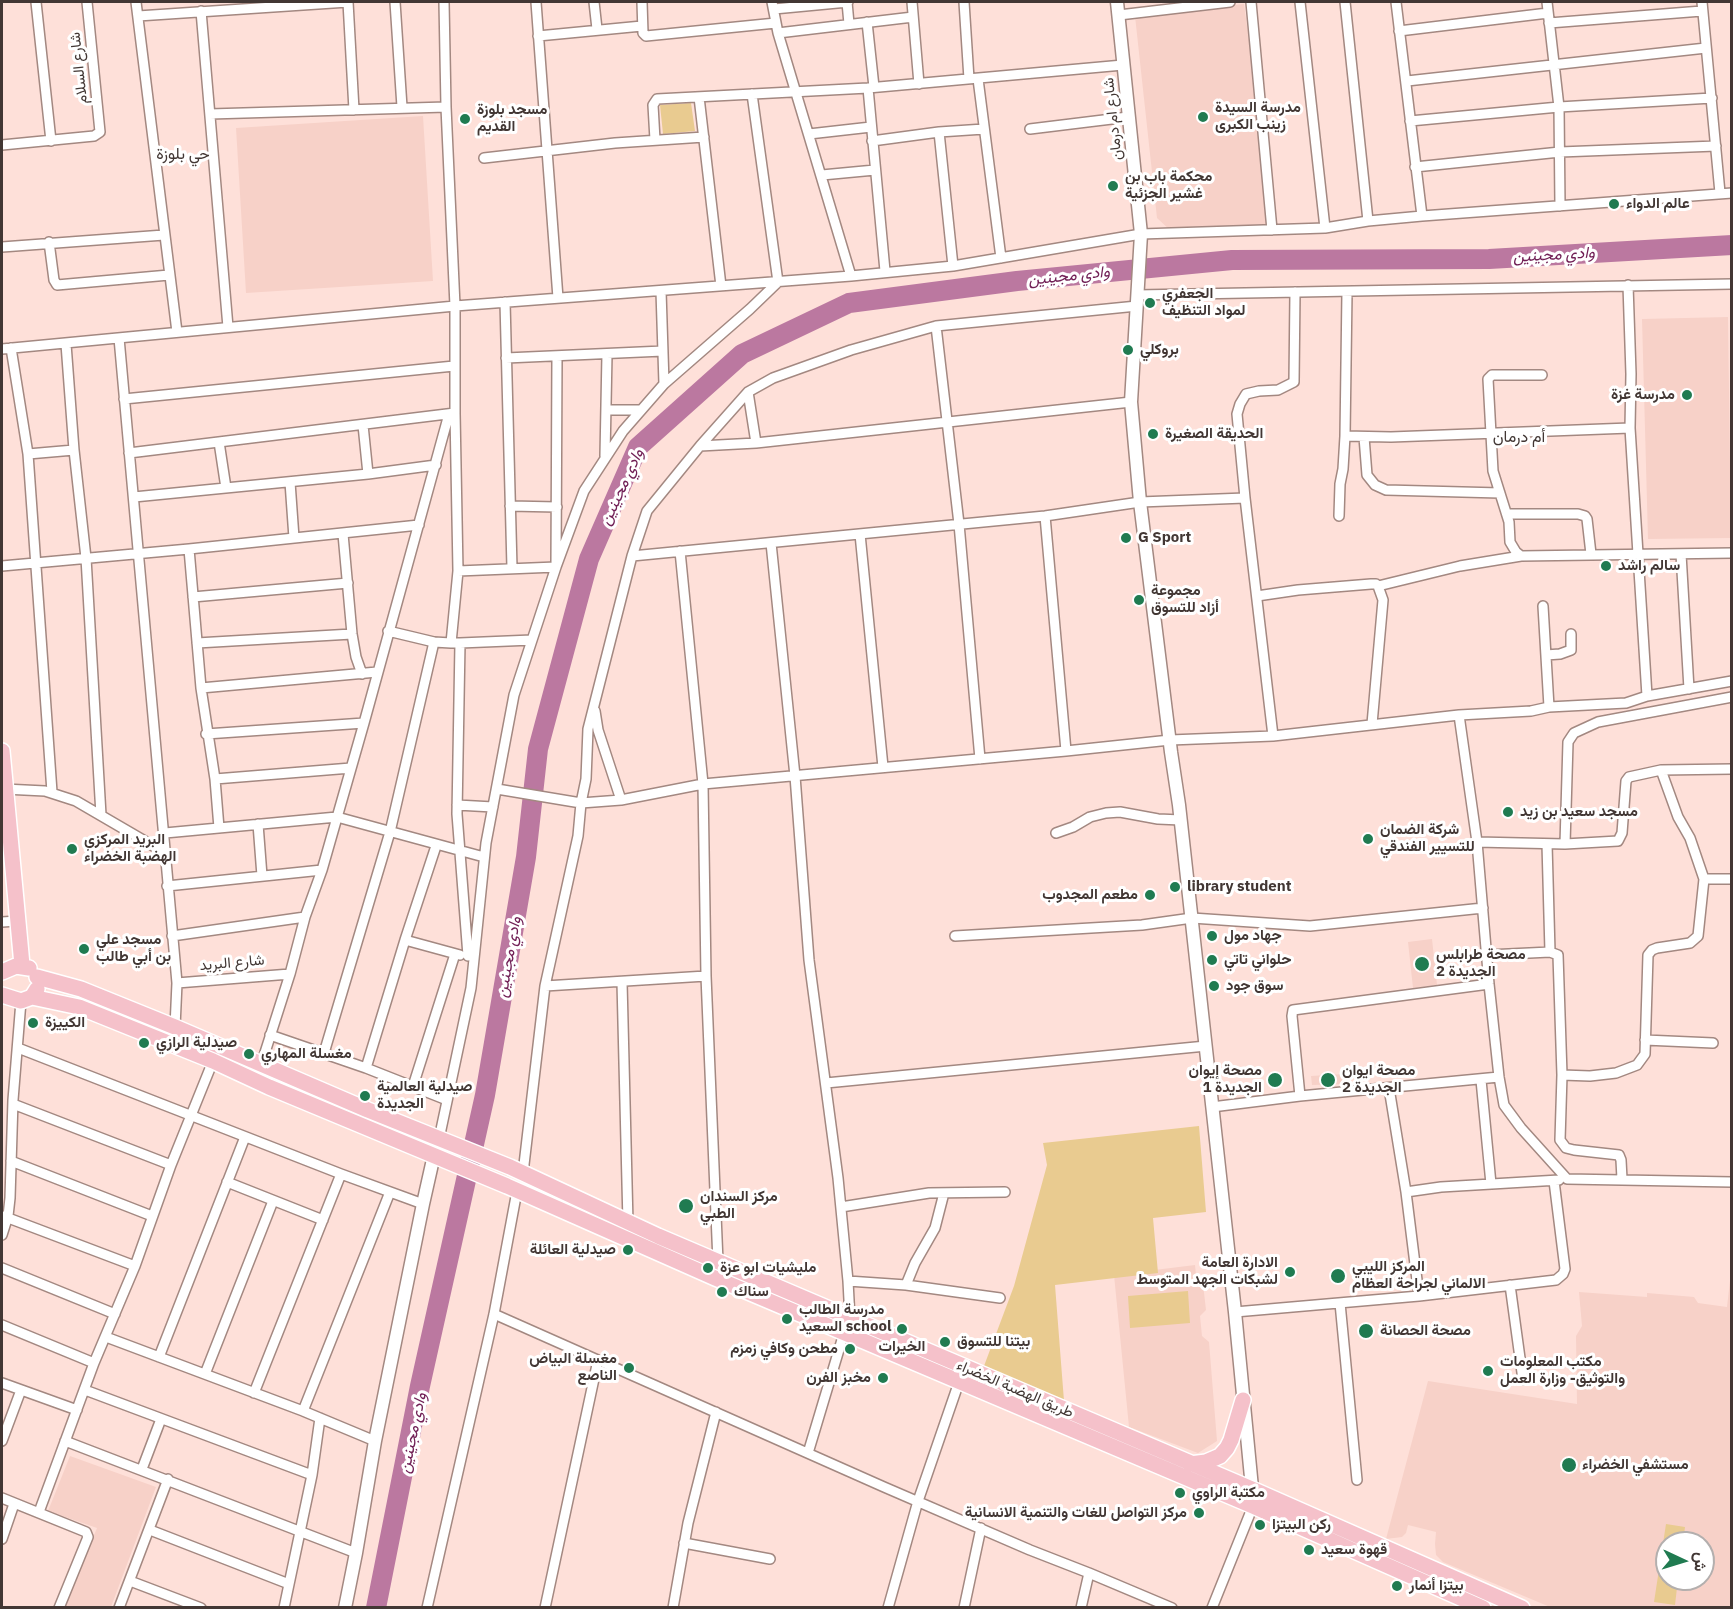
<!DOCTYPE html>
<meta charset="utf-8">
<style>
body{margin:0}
#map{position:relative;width:1733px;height:1609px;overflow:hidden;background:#fee0d9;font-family:"IBM Plex Sans",Vazirmatn,sans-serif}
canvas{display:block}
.frame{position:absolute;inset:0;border:3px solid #423734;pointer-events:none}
.north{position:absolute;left:1655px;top:1531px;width:60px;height:60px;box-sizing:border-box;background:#fff;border:2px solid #b3afae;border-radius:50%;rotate:94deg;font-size:16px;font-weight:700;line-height:24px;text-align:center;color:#423734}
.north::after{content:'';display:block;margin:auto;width:21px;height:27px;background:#207b51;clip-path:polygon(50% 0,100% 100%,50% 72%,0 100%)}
</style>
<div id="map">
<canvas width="1733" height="1609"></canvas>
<div class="frame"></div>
<div class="north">ش</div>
</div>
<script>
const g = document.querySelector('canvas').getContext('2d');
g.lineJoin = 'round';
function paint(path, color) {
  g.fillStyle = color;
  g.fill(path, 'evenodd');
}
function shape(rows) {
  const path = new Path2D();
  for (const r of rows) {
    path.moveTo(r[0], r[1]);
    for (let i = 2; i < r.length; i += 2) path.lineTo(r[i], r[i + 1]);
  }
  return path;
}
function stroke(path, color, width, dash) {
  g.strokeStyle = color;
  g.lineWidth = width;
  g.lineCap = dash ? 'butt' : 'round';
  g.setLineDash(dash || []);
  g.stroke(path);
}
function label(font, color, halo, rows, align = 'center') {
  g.font = font + ' "IBM Plex Sans",Vazirmatn,sans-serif';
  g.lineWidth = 6;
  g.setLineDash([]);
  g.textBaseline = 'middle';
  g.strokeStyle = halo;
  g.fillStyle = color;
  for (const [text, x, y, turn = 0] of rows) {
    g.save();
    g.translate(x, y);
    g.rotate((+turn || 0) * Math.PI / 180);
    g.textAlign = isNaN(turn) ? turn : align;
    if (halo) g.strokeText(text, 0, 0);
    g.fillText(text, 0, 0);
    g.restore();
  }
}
const built = shape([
 [1244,4,1274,224,1171,231,1157,218,1135,16],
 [423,116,433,281,246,293,236,128],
 [1728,317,1731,538,1648,539,1642,319],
 [1432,939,1437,985,1413,988,1408,942],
 [1344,1074,1345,1084,1312,1085,1311,1076],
 [1195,1265,1197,1285,1203,1284,1206,1310,1200,1316,1202,1336,1209,1342,1217,1441,1198,1453,1129,1427,1114,1275],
 [1731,1272,1731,1607,1550,1607,1443,1562,1436,1555,1435,1544,1436,1532,1408,1525,1406,1533,1402,1537,1386,1539,1428,1381,1577,1404,1576,1336,1582,1326,1579,1292,1647,1297,1647,1293,1694,1297,1698,1303,1727,1307],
 [1667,1543,1703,1543,1703,1579,1667,1579],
 [70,1456,156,1487,111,1607,64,1607,97,1528,48,1511]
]);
const green = shape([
 [691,103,695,131,663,134,660,105],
 [1199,1126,1206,1212,1153,1218,1158,1273,1055,1285,1064,1401,984,1366,1014,1286,1047,1165,1043,1143],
 [1188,1291,1190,1323,1130,1328,1128,1296],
 [1666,1524,1685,1527,1683,1543,1667,1543,1667,1579,1678,1579,1675,1605,1654,1602]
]);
const river = shape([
 [376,1608,420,1386,485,1095,526,857,538,749,589,559,638,447,742,354,849,303,1017,281,1232,260,1489,259,1732,245]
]);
const minor = shape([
 [36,2,51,141],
 [136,2,177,332],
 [348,2,354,110],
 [395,2,402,107],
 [444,2,446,107,455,306,455,413],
 [536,2,558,298],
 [594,2,597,29],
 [642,2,643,33,646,36,776,23],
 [772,2,778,33,851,276],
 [847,2,849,24],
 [912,2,919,84],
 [964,2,969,79],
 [1251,2,1272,230],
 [1300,2,1325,228],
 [1345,2,1368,221],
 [1396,2,1422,216],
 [1547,2,1559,107,1560,206],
 [1702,2,1720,193],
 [774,9,848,2],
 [201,11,228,327],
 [1119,15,1230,2],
 [138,16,348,2],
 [867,22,874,87],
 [1549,23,1702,11],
 [1399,31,1548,13],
 [778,33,913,17],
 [538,36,642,26],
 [978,79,1001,258],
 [1407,81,1706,48],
 [868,88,885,271],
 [752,94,778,282],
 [699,97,721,286],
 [210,114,446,107],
 [1410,121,1559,107,1712,98],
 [1030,129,1128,117],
 [939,132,953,266],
 [809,134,871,127],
 [655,140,653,105,657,99,868,88,1123,65],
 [872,141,939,132,984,129],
 [2,145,94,136,100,132,87,2],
 [484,158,615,143,704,137],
 [1415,167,1560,152,1716,146],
 [822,175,875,170],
 [49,242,54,280,57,285,169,275],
 [2,247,164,235],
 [1628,285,1631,374,1630,428,1647,696],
 [661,291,664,384],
 [1347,292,1345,436,1391,437,1630,428],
 [1137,295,1732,284],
 [505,302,512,568],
 [1137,306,936,326,851,350,773,378,748,392,700,446,647,511,632,556,588,729,586,779,581,803,621,800,703,784,1066,751,1170,740,1273,736,1459,715],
 [936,326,959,524,980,759],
 [119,338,177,983,175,1027],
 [66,344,74,450,86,558,101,815],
 [11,348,28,454,52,792],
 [2,349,455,306,851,276,953,266,1141,234,1325,228,1368,221,1422,216,1732,193],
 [506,358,663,351],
 [748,392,756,443],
 [124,399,454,366],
 [607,410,641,410],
 [363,425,368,474],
 [1364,437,1367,475,1375,485,1386,490,1500,493],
 [219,442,226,488],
 [700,446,756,443,1131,402],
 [129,453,455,413,458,571,451,643,460,643,457,814,468,956],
 [28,454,74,450],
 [605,456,607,354],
 [290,482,294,538],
 [134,497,368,474,436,465],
 [1245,498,1273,736],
 [510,506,557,507],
 [1507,514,1578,514,1585,516,1587,519,1591,554],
 [1045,516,1066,751],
 [1339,516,1340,484,1343,469,1345,436],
 [343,534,352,634,356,657,362,674],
 [860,534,883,767],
 [771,543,795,776,809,960,838,1178,848,1281,906,1285,1000,1298],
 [189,549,201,688,215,779,219,828],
 [680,551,703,784,706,976,718,1262],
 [1681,554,1689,689],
 [632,556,1045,516,1140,502,1245,498,1237,414,1240,404,1246,394,1259,391,1278,390,1294,382,1295,292],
 [1521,556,1516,552,1510,542,1509,522,1493,471,1488,379,1492,375,1542,375],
 [2,566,189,549,419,525],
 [458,571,556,567,557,356],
 [1378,586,1460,566,1521,556,1732,553],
 [1257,596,1298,590,1371,584,1376,584,1378,586,1383,600,1372,724],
 [193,597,348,583],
 [1543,606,1549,707],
 [388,631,434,642],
 [197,643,352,634],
 [460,643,532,640],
 [1546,655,1560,654,1571,650,1571,634],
 [1732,681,1647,696,1626,703,1549,707,1531,711,1459,715,1477,842,1489,984,1499,1077,1504,1105,1521,1128,1567,1179,1732,1182],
 [201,688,377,672],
 [595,711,598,730,621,800],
 [206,734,364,723],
 [215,779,351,768],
 [4,789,45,791,76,801,167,854],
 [497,789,581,803,578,836,545,986,523,1173],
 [457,805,493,807],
 [258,824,262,876],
 [165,833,337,817,484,857],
 [1056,833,1073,827,1090,817,1106,813,1120,812,1158,819,1181,820],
 [1477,842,1565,844,1618,841,1622,833,1626,781,1629,777,1661,770,1732,769],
 [1547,844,1550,952],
 [1565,844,1568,742,1574,733,1598,722,1732,697],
 [1704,879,1732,879],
 [167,886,322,870],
 [2,922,17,921],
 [172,936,305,917],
 [955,936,1142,925,1192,918,1310,926,1483,908],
 [405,940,460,955],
 [1488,955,1550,952,1558,955,1562,1075,1560,1140,1566,1148,1574,1150,1619,1155,1621,1160,1622,1179],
 [622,982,628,1223],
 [177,983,290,974],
 [545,986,706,976],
 [270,1035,366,1068,447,1100],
 [1645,1040,1713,1043],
 [18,1048,341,1174,423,1204],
 [324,1053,390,832,434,642,451,643],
 [261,1065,290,974,305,917,322,870,364,723,449,414],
 [366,1068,405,940,436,846],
 [1562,1075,1590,1076,1616,1073,1637,1065,1645,1054,1648,955,1652,950,1657,948,1690,943,1698,936,1704,879,1690,838,1678,817,1661,770],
 [1481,1080,1491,1184],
 [826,1083,1206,1046],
 [413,1086,455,954],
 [1389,1088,1406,1192,1419,1296],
 [1300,1096,1292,1016,1293,1010,1489,984],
 [13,1104,171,1165],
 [1212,1107,1300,1096,1499,1077],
 [439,1139,471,988,486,843,514,695,556,567,584,491,623,431,664,384,750,309,778,282],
 [11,1161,152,1216],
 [227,1182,323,1220],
 [1406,1192,1441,1187,1559,1180],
 [841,1207,929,1193,1005,1192],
 [3,1216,135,1266],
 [2,1235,8,1216,10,1198,13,1100,21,1001],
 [2,1268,115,1314],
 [848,1281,850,1319],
 [906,1285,915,1263,935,1228,944,1193],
 [1510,1285,1523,1380],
 [1340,1303,1357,1480],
 [1235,1312,1419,1296,1556,1280,1563,1274,1565,1269,1554,1181],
 [494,1314,884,1487,1030,1550,1089,1573],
 [2,1325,94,1363],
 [106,1337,303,1411,375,1441],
 [159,1357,245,1137],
 [205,1374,273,1201],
 [2,1383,77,1410],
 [85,1390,312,1475],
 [254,1393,341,1174],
 [303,1411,390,1192],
 [2,1441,21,1390],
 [65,1441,356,1553],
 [808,1453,844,1333],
 [142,1469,161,1419],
 [2,1498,86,1532,88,1537,59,1608],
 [39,1512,94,1363,135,1266,171,1165,213,1061],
 [150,1530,289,1584],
 [2,1539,14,1504],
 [684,1543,770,1559],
 [130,1581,201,1608],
 [119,1608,168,1479],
 [284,1608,312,1475,320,1418],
 [427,1608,494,1314,517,1191],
 [545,1608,598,1360],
 [673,1608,688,1523,716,1412],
 [888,1608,918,1501,959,1382],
 [964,1608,981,1528],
 [1081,1608,1089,1573,1172,1608],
 [1212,1608,1253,1506]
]);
const tertiary = shape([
 [1117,2,1141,234,1131,402,1140,502,1171,752,1179,805,1235,1312,1253,1498],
 [345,1608,356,1553,375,1441,423,1204,434,1155,439,1139]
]);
const primary = shape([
 [2,751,22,965],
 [2,972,16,966,29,968],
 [37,977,81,989,175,1027,368,1110,510,1167,658,1236,1254,1490,1522,1608],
 [2,995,21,1001,32,997,37,989],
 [32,997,79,1007,213,1061,269,1087,507,1186,715,1278,1253,1506,1483,1608],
 [1190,1464,1206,1462,1220,1456,1227,1448,1231,1440,1243,1400]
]);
const markers = [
 [1203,117,6,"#207b51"],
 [465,119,6,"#207b51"],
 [1113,186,6,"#207b51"],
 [1614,204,6,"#207b51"],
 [1150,303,6,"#207b51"],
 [1128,350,6,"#207b51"],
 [1687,395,6,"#207b51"],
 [1153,434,6,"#207b51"],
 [1126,538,6,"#207b51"],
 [1606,566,6,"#207b51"],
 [1139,600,6,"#207b51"],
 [1508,812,6,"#207b51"],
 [1368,839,6,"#207b51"],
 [72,849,6,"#207b51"],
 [1175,887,6,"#207b51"],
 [1150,895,6,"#207b51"],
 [1212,936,6,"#207b51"],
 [84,949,6,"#207b51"],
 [1212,960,6,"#207b51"],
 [1422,964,8,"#207b51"],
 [1214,986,6,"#207b51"],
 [33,1023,6,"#207b51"],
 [144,1043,6,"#207b51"],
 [249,1054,6,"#207b51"],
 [1275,1080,8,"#207b51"],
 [1328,1080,8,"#207b51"],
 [365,1096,6,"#207b51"],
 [686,1206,8,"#207b51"],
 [628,1250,6,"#207b51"],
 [708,1268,6,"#207b51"],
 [1290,1272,6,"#207b51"],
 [1338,1276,8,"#207b51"],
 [722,1292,6,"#207b51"],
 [787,1319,6,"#207b51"],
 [902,1329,6,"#207b51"],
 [1366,1331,8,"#207b51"],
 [945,1342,6,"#207b51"],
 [850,1349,6,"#207b51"],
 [629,1368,6,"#207b51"],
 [1488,1371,6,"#207b51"],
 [883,1378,6,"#207b51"],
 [1569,1465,8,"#207b51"],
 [1180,1493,6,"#207b51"],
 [1199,1513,6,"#207b51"],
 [1260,1525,6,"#207b51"],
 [1309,1550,6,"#207b51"],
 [1397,1586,6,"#207b51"]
];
const streetNames = [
 ["شارع السلام",79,68,-96],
 ["شارع ام درمان",1113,119,-96],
 ["شارع البريد",232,963,-5],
 ["طريق الهضبة الخضراء",1015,1389,23]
];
const poiNames = [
 ["مدرسة السيدة",1215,108],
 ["زينب الكبرى",1215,125],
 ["مسجد بلوزة",477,110],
 ["القديم",477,127],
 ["محكمة باب بن",1125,177],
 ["غشير الجزئية",1125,194],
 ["عالم الدواء",1626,204],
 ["الجعفري",1162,294],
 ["لمواد التنظيف",1162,311],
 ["بروكلي",1140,350],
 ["مدرسة غزة",1675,395,"right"],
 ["الحديقة الصغيرة",1165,434],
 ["G Sport",1138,538],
 ["سالم راشد",1618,566],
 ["مجموعة",1151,591],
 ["أزاد للتسوق",1151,608],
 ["مسجد سعيد بن زيد",1520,812],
 ["شركة الضمان",1380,830],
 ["للتسيير الفندقي",1380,847],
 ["البريد المركزي",84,840],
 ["الهضبة الخضراء",84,857],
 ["library student",1187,887],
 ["مطعم المجدوب",1138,895,"right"],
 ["جهاد مول",1224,936],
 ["مسجد علي",96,940],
 ["بن أبي طالب",96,957],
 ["مصحة طرابلس",1436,955],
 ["الجديدة 2",1436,972],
 ["حلواني تاتي",1224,960],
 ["سوق جود",1226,986],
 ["الكييزة",45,1023],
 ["صيدلية الرازي",156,1043],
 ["مغسلة المهاري",261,1054],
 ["مصحة إيوان",1262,1071,"right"],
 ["الجديدة 1",1262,1088,"right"],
 ["مصحة ايوان",1342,1071],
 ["الجديدة 2",1342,1088],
 ["صيدلية العالمية",377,1087],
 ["الجديدة",377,1104],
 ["مركز السندان",700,1197],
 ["الطبي",700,1214],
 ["صيدلية العائلة",616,1250,"right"],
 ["الادارة العامة",1278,1263,"right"],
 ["لشبكات الجهد المتوسط",1278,1280,"right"],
 ["المركز الليبي",1352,1267],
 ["الالماني لجراحة العظام",1352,1284],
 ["مليشيات ابو عزة",720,1268],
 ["سناك",734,1292],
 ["مدرسة الطالب",799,1310],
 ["السعيد school",799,1327],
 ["مصحة الحصانة",1380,1331],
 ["بيتنا للتسوق",957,1342],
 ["الخيرات",902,1347,"center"],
 ["مطحن وكافي زمزم",838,1349,"right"],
 ["مغسلة البياض",617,1359,"right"],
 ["الناصع",617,1376,"right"],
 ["مكتب المعلومات",1500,1362],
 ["والتوثيق- وزارة العمل",1500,1379],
 ["مخبز الفرن",871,1378,"right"],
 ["مستشفي الخضراء",1582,1465],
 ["مكتبة الراوي",1192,1493],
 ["مركز التواصل للغات والتنمية الانسانية",1187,1513,"right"],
 ["ركن البيتزا",1272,1525],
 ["قهوة سعيد",1321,1550],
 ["بيتزا أنمار",1409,1586]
];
const neighbourhoodNames = [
 ["حي بلوزة",183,154],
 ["أم درمان",1519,437]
];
const waterNames = [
 ["وادي مجينين",1554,255,-3],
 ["وادي مجينين",1069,276,-6],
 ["وادي مجينين",622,487,-65],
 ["وادي مجينين",509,957,-80],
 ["وادي مجينين",413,1433,-78]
];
paint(built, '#f7d1c8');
paint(green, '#e9cb90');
stroke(river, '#bb78a0', 20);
stroke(minor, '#a38881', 12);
stroke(tertiary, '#a38881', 15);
stroke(primary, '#fff', 18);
stroke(minor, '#fff', 9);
stroke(tertiary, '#fff', 12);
stroke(primary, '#f5c1ca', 15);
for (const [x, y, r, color] of markers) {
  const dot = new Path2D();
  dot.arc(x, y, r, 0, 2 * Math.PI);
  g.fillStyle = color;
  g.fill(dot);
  stroke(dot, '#fff', 2);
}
label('15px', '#423734', '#fff', streetNames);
label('bold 15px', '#423734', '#fff', poiNames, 'left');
label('16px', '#423734', '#fff', neighbourhoodNames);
label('italic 16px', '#712056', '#fff', waterNames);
</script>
